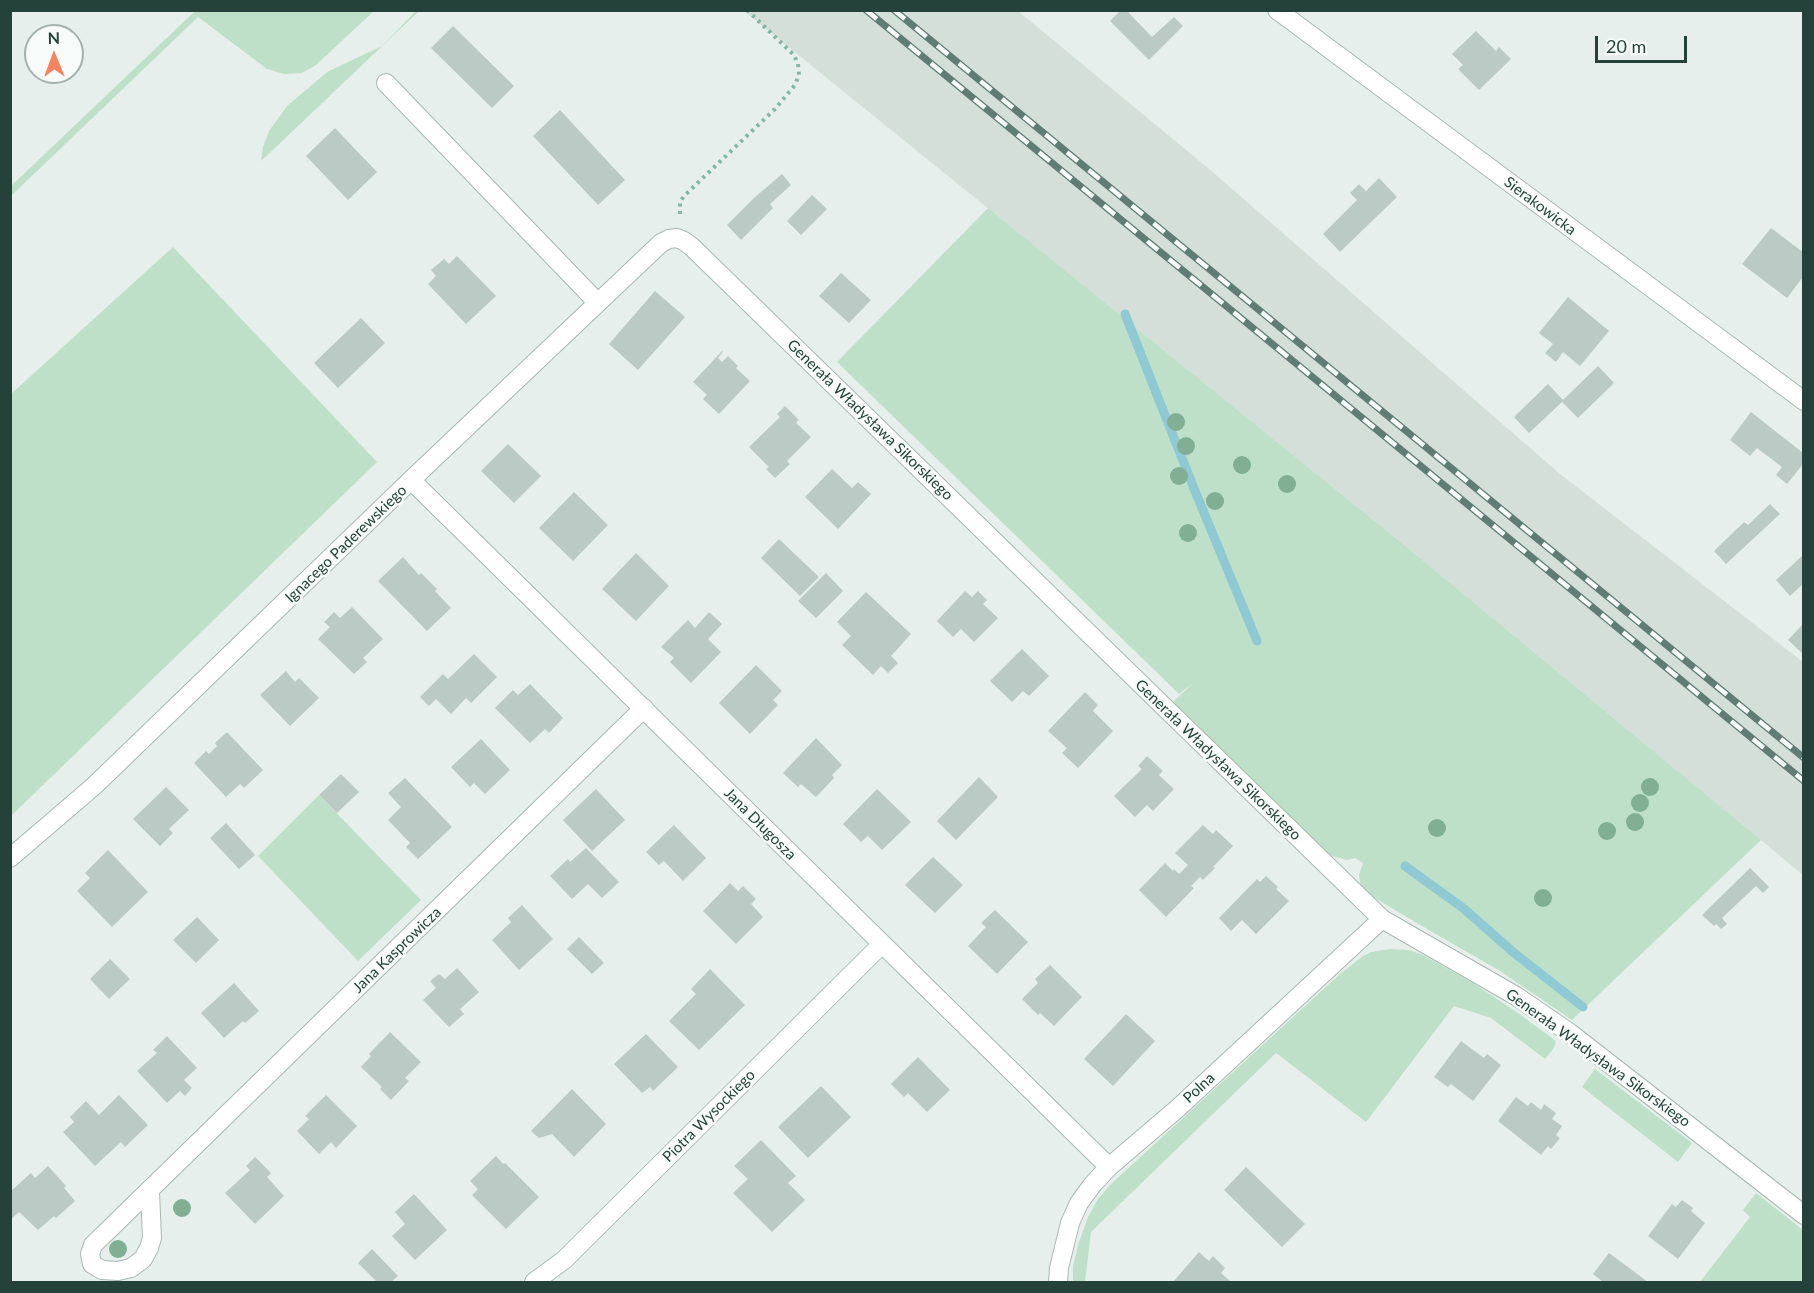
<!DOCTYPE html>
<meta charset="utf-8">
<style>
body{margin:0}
#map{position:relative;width:1814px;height:1293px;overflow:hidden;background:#e6efeb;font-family:Lato,sans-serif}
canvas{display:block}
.frame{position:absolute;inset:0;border:12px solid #24423a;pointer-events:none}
.north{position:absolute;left:24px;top:24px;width:60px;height:60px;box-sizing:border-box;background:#f7fbf9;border:2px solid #a3b1ad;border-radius:50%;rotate:359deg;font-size:16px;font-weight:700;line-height:24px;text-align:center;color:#24423a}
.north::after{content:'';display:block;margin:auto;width:21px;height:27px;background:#f4845f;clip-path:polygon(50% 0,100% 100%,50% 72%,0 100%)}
.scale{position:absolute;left:1595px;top:36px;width:92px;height:27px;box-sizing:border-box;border:3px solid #24423a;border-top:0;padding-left:8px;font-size:18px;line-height:21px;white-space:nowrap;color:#24423a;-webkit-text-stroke:4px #f7fbf9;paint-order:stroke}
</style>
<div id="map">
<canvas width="1814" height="1293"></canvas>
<div class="frame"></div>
<div class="north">N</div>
<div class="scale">20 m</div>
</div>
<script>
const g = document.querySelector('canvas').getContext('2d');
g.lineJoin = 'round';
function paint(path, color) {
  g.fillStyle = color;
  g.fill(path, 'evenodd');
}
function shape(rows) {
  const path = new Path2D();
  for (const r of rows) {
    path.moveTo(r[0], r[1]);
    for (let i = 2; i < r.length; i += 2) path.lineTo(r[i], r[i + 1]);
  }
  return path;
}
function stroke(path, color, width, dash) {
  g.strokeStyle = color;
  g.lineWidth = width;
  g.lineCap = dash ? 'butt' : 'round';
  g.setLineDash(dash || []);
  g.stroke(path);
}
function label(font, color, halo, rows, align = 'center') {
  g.font = font + ' Lato,sans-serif';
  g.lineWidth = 5;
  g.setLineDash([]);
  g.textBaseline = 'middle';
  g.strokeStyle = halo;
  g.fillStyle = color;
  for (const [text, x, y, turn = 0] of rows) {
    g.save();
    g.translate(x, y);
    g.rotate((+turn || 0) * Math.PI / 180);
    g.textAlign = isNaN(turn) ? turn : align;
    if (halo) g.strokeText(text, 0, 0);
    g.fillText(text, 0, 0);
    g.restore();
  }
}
const built = shape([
 [744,11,1018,11,1208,168,1560,474,1803,662,1803,875,1408,548]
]);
const green = shape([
 [195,11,374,11,316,65,302,73,284,74,267,69,198,17,11,196,11,186],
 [416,11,419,11,276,147,261,161,263,147,269,131,287,106,327,72,382,46],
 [988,208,1408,548,1761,840,1572,1020,1500,971,1415,922,1375,898,1361,887,1359,875,1363,863,1355,858,1347,860,1328,855,1173,702,1194,682,1179,694,837,362],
 [173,247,377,462,11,816,11,394],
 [319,795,421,900,358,961,258,856],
 [1390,949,1409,950,1423,955,1473,983,1518,1013,1556,1041,1554,1048,1545,1059,1491,1018,1454,1006,1366,1122,1276,1053,1091,1232,1085,1282,1073,1282,1073,1266,1079,1242,1088,1217,1098,1199,1111,1184,1340,974,1363,956,1371,952],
 [1595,1069,1692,1143,1678,1162,1582,1087],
 [1756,1193,1803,1230,1803,1282,1700,1282,1750,1217,1743,1210]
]);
const stream = shape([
 [1125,314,1195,491,1257,641],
 [1405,866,1463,908,1513,952,1583,1007]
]);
const building = shape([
 [1121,10,1126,10,1152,37,1174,17,1183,26,1149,60,1110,21],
 [453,26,514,86,492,108,431,48],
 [1476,31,1496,51,1499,47,1511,59,1479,90,1458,69,1463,65,1452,54],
 [560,110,625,180,598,205,533,136],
 [335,128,377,172,348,200,306,156],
 [782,174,791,185,770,204,773,208,741,240,727,225,754,198],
 [1379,178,1397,197,1340,252,1323,234,1357,200,1350,193,1359,184,1366,191],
 [812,195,827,209,801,235,787,221],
 [1771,228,1803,252,1803,277,1787,298,1742,264],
 [457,256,496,296,466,324,428,284,436,276,431,270,444,259,449,264],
 [841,273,871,300,849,323,819,296],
 [655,291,685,317,638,370,609,344],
 [1568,297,1609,331,1580,366,1563,352,1556,362,1545,353,1553,344,1539,333],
 [361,318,385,343,338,388,314,363],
 [722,351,723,352,718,358,722,362,728,356,738,366,736,368,750,381,719,414,703,399,707,395,693,382],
 [1598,366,1614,383,1578,418,1562,402,1529,433,1514,417,1548,384,1563,400],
 [785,406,799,420,796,423,811,437,787,461,790,464,775,478,766,469,769,467,749,447,780,417,777,414],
 [1751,412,1803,453,1803,464,1787,484,1776,475,1782,467,1757,448,1750,456,1730,440],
 [508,444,541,476,514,503,481,471],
 [832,469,852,488,858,482,871,494,838,529,805,497],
 [574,492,608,525,573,561,539,528],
 [1770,504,1780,514,1726,564,1714,551,1744,522,1748,525],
 [779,539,819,577,800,596,761,558],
 [636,553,669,586,636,621,602,589],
 [1803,555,1803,584,1790,596,1776,580],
 [403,557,419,575,421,573,437,589,435,591,451,608,427,631,378,581],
 [826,573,843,591,816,618,798,601],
 [965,591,972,597,978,591,987,600,983,604,998,618,974,642,961,629,953,637,937,621],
 [866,592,911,634,891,656,898,663,888,673,881,666,873,675,842,645,851,636,837,622],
 [352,607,383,639,363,658,367,662,354,674,318,639,330,627,324,622,334,612,340,618],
 [709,612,722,624,708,639,721,652,691,683,670,662,674,658,661,647,688,620,695,628],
 [1803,624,1803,654,1788,640],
 [1022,649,1049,676,1029,696,1023,691,1012,702,990,681],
 [474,654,497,677,471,703,466,698,451,714,436,699,429,706,420,697,443,674,448,679],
 [756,665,782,691,773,700,778,705,750,734,719,703],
 [286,671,295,682,299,678,319,698,290,726,260,695],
 [530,684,563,718,549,733,545,729,530,743,495,708,513,690,518,695],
 [1085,692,1098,705,1093,711,1113,731,1078,768,1062,753,1067,748,1048,731],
 [227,732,263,770,244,788,240,784,226,797,194,763,206,751,209,754,217,746,215,743],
 [816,738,842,765,832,775,834,778,816,797,801,784,798,787,783,773],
 [481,739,510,770,485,794,474,783,470,787,451,767],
 [1147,756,1163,771,1159,775,1174,789,1153,811,1147,805,1135,817,1114,796,1142,769,1138,766],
 [341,774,359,792,337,813,319,795],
 [979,777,998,797,956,840,937,821],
 [405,778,452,827,418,859,406,847,410,843,388,820,401,807,388,793],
 [166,787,189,810,169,829,173,833,160,846,133,819],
 [596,789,625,820,592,851,563,820],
 [877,789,911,822,882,850,868,836,861,842,843,824],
 [226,823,255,855,239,869,210,838],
 [674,825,706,858,683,881,664,861,659,865,646,852],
 [1203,825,1213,834,1216,830,1233,846,1213,867,1215,868,1203,880,1200,877,1191,886,1194,888,1166,917,1139,890,1165,863,1173,871,1174,869,1179,874,1188,865,1175,853],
 [586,848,619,882,602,898,588,884,572,899,550,876,568,859,570,862],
 [108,850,148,892,112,927,77,891,90,878,85,873],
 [933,857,963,885,935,913,905,885],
 [1750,868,1769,887,1763,893,1756,886,1722,918,1727,924,1721,929,1716,924,1714,926,1702,915],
 [1266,876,1278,887,1276,889,1289,901,1256,934,1242,920,1231,931,1219,918,1257,879,1260,882],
 [730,883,738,891,743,886,756,899,751,904,763,917,736,944,703,911],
 [522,905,553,939,519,970,492,940,511,922,508,918],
 [995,910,1028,942,997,974,968,946,986,927,981,923],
 [197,917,219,940,196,963,173,940],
 [579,937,604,963,592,974,567,949],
 [110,959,130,979,109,999,90,979],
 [1050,965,1082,997,1054,1026,1040,1013,1038,1015,1022,999,1038,983,1035,979],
 [457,968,479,992,460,1009,464,1014,449,1027,423,1000,436,988,430,981,439,974,445,979],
 [710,969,745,1005,699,1050,669,1021,696,994,691,989],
 [234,983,259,1011,245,1023,243,1021,224,1038,201,1013],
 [1126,1014,1155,1041,1113,1086,1084,1059],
 [390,1032,421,1062,405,1078,409,1081,391,1100,380,1089,382,1087,361,1067,371,1056,369,1054],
 [646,1034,678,1067,653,1091,650,1087,642,1093,614,1064],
 [167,1036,197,1068,184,1080,192,1088,185,1096,180,1091,167,1103,137,1071,157,1053,153,1050],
 [1461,1041,1484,1058,1487,1054,1501,1065,1473,1101,1451,1084,1448,1087,1434,1077],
 [918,1057,950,1090,927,1112,908,1093,904,1097,891,1084],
 [821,1086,851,1117,808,1158,778,1127],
 [572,1089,606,1124,574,1157,552,1134,539,1138,531,1131],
 [119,1095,148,1125,125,1147,121,1142,95,1166,63,1132,74,1122,70,1117,86,1101,99,1115],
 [326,1095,357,1126,336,1148,331,1142,319,1154,297,1131,309,1119,305,1116],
 [1516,1097,1528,1106,1531,1102,1541,1110,1544,1104,1556,1113,1552,1119,1562,1126,1556,1135,1560,1138,1551,1149,1548,1146,1541,1155,1498,1121],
 [761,1140,796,1176,788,1183,805,1200,772,1232,733,1193,748,1179,734,1166],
 [496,1156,503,1164,505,1163,539,1197,506,1229,472,1195,478,1189,470,1181],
 [255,1157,271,1173,267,1177,284,1196,255,1224,225,1193,250,1170,246,1166],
 [48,1166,66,1186,64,1188,75,1201,56,1218,54,1216,38,1230,19,1212,10,1220,10,1188,12,1190,31,1173,35,1178],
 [1246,1167,1305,1224,1282,1247,1224,1190],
 [414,1194,447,1230,415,1260,392,1236,405,1224,395,1212],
 [1682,1200,1693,1208,1691,1211,1705,1223,1678,1259,1648,1236,1672,1204,1676,1207],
 [372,1249,398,1276,391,1282,377,1282,358,1263],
 [1199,1252,1209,1261,1213,1256,1225,1268,1221,1273,1231,1282,1173,1282],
 [1609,1253,1648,1282,1603,1282,1593,1274]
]);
const path = shape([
 [680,214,680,202,684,196,775,109,795,85,799,75,798,64,794,55,747,10]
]);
const minor = shape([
 [1277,10,1804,401],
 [386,83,598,303],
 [411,480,1109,1167],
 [10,858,94,786,411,480,661,243,669,239,677,238,684,241,692,247,1382,919,1516,996,1570,1033,1804,1215],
 [150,1192,152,1238,149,1248,143,1259,131,1268,118,1271,102,1270,92,1264,90,1254,93,1245,644,708],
 [534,1282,564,1260,881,945],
 [1058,1282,1059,1268,1070,1223,1079,1203,1093,1184,1109,1167,1178,1108,1382,919]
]);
const rail = shape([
 [866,10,1804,781],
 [894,10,1804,758]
]);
const trees = [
 [1176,422],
 [1186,446],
 [1242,465],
 [1179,476],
 [1287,484],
 [1215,501],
 [1188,533],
 [1650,787],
 [1640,803],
 [1635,822],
 [1437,828],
 [1607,831],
 [1543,898],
 [182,1208],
 [118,1249]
];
const streetNames = [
 ["Sierakowicka",1540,206,37],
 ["Generała Władysława Sikorskiego",870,420,44],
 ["Ignacego Paderewskiego",346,544,-44],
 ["Generała Władysława Sikorskiego",1218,760,44],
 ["Jana Długosza",760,824,45],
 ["Jana Kasprowicza",397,950,-44],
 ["Generała Władysława Sikorskiego",1598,1058,36],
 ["Polna",1199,1088,-43],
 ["Piotra Wysockiego",709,1116,-45]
];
paint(built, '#d4dfda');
paint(green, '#bfe0c8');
stroke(stream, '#8ec9d4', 9);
paint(building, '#bbcac4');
stroke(minor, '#a8b8b2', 20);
stroke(path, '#86b3a5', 4, [3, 4.5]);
stroke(minor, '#fff', 18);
stroke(rail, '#5f7d75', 7);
stroke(rail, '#f7fbf9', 4.5, [14]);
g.fillStyle = '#80af93';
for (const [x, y] of trees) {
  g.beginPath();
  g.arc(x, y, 9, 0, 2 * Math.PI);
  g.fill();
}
label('15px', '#24423a', '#f7fbf9', streetNames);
</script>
